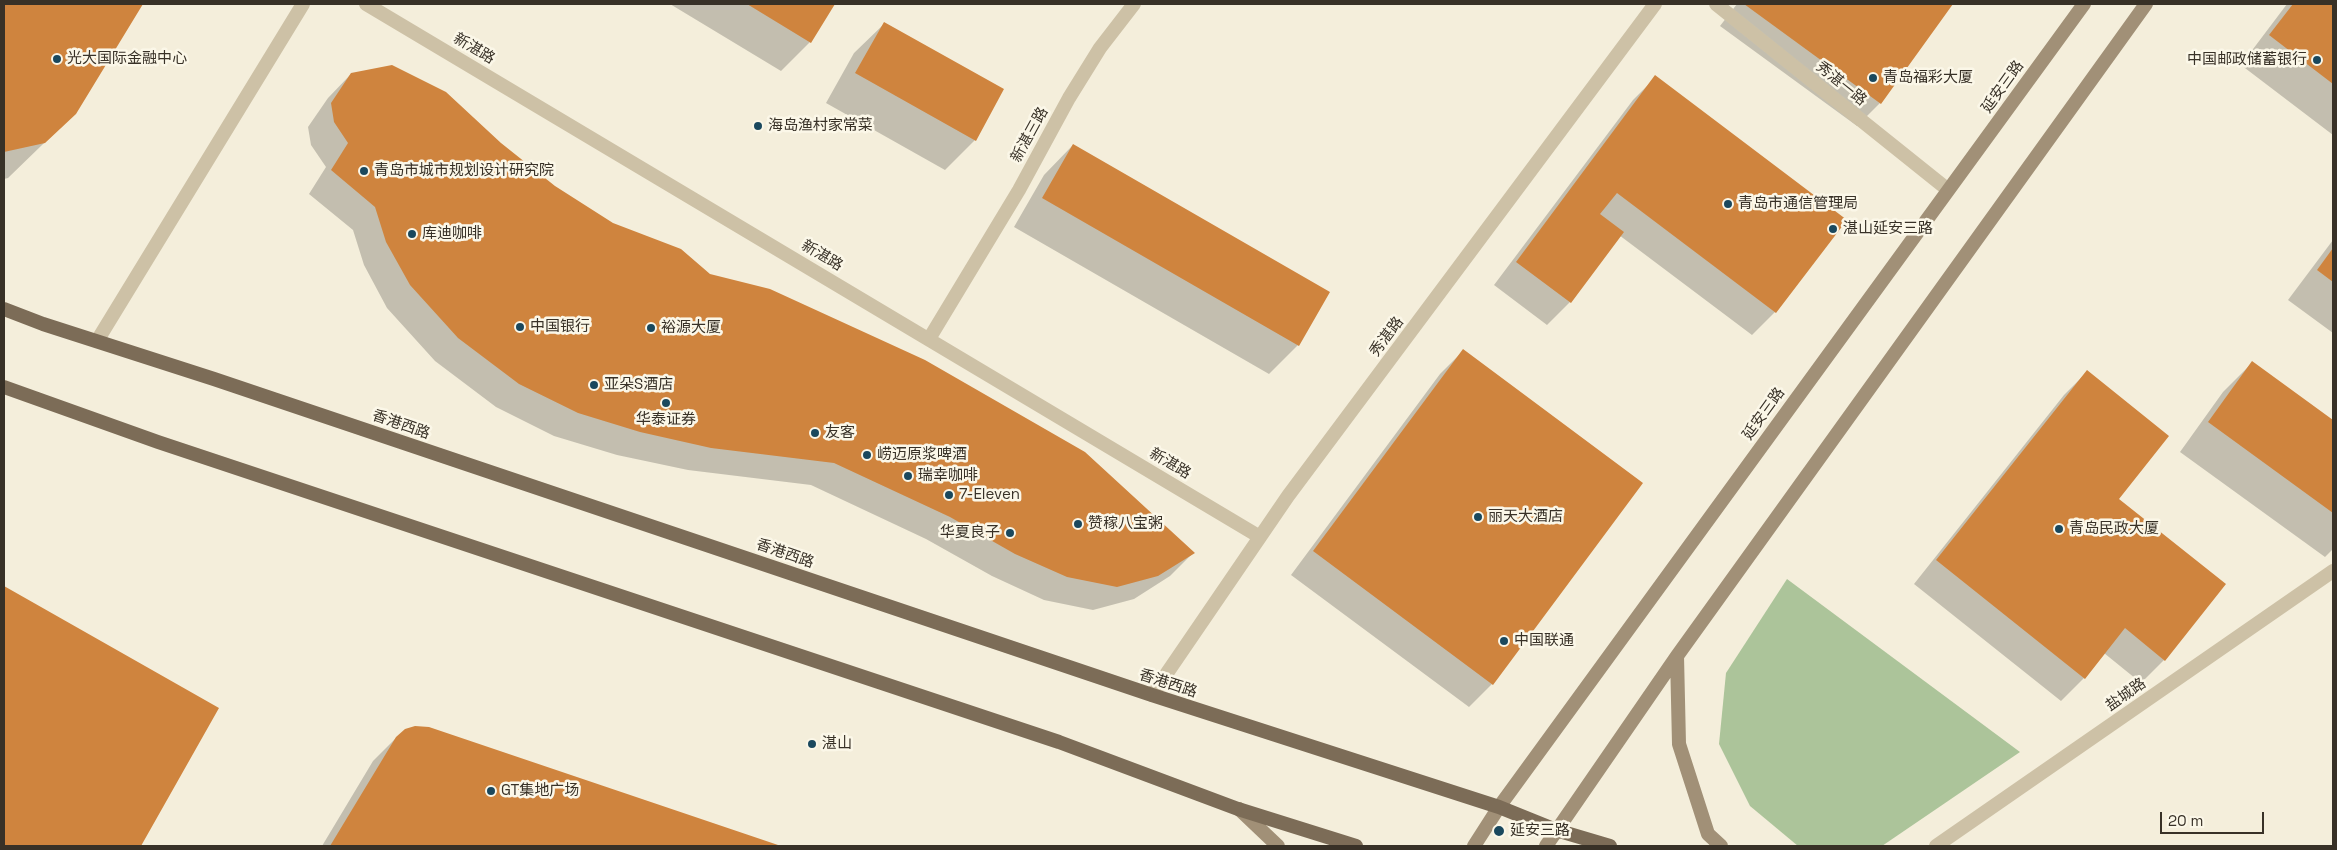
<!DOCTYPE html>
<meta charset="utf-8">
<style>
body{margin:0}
#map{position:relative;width:2337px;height:850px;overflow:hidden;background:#f4eedb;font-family:"Space Grotesk",sans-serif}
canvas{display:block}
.frame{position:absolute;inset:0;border:5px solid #383127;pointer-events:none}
.scale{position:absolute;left:2160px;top:812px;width:104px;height:22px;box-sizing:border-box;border:2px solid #383127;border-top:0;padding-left:6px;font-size:15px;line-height:18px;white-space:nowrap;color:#383127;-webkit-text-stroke:4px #fbf7e8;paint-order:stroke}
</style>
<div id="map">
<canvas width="2337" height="850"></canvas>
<div class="frame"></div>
<div class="scale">20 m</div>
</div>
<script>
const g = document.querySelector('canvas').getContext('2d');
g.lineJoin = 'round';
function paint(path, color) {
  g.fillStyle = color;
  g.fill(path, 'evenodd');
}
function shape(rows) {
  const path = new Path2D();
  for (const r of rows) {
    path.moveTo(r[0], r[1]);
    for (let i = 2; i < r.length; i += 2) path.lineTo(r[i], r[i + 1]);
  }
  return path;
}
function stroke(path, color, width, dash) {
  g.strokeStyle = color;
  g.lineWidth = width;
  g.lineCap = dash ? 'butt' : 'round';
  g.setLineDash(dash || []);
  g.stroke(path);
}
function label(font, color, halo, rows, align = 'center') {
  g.font = font + ' "Space Grotesk","Noto Sans SC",sans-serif';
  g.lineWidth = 5;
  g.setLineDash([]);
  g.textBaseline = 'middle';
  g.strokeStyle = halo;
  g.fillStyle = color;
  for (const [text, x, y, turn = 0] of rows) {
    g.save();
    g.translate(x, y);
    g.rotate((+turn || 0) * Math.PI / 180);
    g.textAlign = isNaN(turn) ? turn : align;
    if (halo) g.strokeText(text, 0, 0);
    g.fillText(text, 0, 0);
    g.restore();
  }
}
const green = shape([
 [1787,579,2020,752,1882,846,1798,846,1750,806,1719,744,1726,673]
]);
const shadow = shape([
 [4,4,141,4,75,113,8,178,4,179],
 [670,4,833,4,810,42,781,71],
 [1737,4,1952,4,1880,103,1857,126,1720,26],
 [2287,4,2333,4,2333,135,2241,65],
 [884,24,975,140,945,170,826,103,854,53],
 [351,74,501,144,554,187,612,224,709,275,1193,553,1170,576,1134,599,1093,610,1044,600,992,576,926,539,811,485,688,470,617,455,554,436,496,407,435,361,387,308,364,265,353,230,309,194,326,167,311,145,308,127,328,98],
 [1656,77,1845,220,1775,312,1752,335,1619,235,1570,302,1547,325,1494,285,1633,100],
 [1073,145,1298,345,1269,374,1014,227,1044,175],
 [2333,240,2333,333,2288,300],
 [1463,351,1492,684,1469,707,1291,575,1440,374],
 [2252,363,2333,421,2333,549,2325,557,2180,452,2223,392],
 [2087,372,2118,499,2164,660,2141,683,2104,653,2084,678,2061,701,1914,584,2064,395],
 [4,587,217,709,140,846,4,846],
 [429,728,778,846,322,846,373,761,396,738]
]);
const building = shape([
 [4,4,143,4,76,114,45,143,4,152],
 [747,4,835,4,811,43],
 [1744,4,1953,4,1881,104],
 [2293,4,2333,4,2333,84,2269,35],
 [884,22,1004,89,976,141,855,73],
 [392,65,446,92,501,143,555,186,613,223,681,249,710,274,770,289,925,360,1085,452,1195,553,1158,576,1117,587,1067,577,1015,554,950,517,834,463,711,448,640,432,578,413,519,384,458,338,410,285,386,242,375,207,331,170,348,143,334,122,331,103,351,73],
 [1655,75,1847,220,1776,313,1617,193,1600,214,1624,232,1571,303,1516,262],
 [1073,144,1330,292,1299,346,1042,198],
 [2333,248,2333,282,2317,270],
 [1463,349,1643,483,1493,685,1313,551],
 [2252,361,2333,420,2333,513,2208,422],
 [2087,370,2169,436,2119,499,2226,584,2165,661,2125,628,2085,679,1936,560],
 [4,586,219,708,141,846,4,846],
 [415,726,429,727,781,846,330,846,396,737,405,729]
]);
const minor = shape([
 [366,4,1260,537],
 [1716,4,1947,189],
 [929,339,1019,190,1069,98,1100,48,1134,4],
 [97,341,303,4],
 [1152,695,1288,496,1655,4],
 [1936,846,2333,571]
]);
const secondary = shape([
 [1677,656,1679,744,1708,834,1721,846],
 [1239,809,1278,846],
 [1474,846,1499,807,2084,4],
 [1546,846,1677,656,2146,4]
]);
const primary = shape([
 [4,309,43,324,214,379,1152,695,1499,807,1556,830,1610,846],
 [4,387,158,442,1059,742,1238,809,1356,846]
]);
const markers = [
 [57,59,5,"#1a485d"],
 [2317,60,5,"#1a485d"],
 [1873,78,5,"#1a485d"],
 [758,126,5,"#1a485d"],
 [364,171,5,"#1a485d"],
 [1728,204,5,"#1a485d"],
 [1833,229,5,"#1a485d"],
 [412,234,5,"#1a485d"],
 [520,327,5,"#1a485d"],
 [651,328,5,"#1a485d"],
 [594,385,5,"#1a485d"],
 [666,403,5,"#1a485d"],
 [815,433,5,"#1a485d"],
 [867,455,5,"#1a485d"],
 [908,476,5,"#1a485d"],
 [949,495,5,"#1a485d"],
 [1478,517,5,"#1a485d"],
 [1078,524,5,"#1a485d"],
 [2059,529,5,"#1a485d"],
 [1010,533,5,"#1a485d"],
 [1504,641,5,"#1a485d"],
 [812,744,5,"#1a485d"],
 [491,791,5,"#1a485d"],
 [1499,831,6,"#1a485d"]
];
const streetNames = [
 ["新湛路",474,49,31],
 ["秀湛一路",1841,84,39],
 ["延安三路",2003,87,-54],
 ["新湛三路",1030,135,-61],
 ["新湛路",822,256,31],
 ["秀湛路",1387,337,-53],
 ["延安三路",1764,414,-54],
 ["香港西路",401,425,19],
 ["新湛路",1170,464,31],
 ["香港西路",785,554,19],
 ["香港西路",1168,684,18],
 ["盐城路",2126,695,-35]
];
const poiNames = [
 ["光大国际金融中心",67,59],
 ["中国邮政储蓄银行",2307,60,"right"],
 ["青岛福彩大厦",1883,78],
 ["海岛渔村家常菜",768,126],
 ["青岛市城市规划设计研究院",374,171],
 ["青岛市通信管理局",1738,204],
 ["湛山延安三路",1843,229],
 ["库迪咖啡",422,234],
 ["中国银行",530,327],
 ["裕源大厦",661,328],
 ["亚朵S酒店",604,385],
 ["华泰证券",666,420,"center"],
 ["友客",825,433],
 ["崂迈原浆啤酒",877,455],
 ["瑞幸咖啡",918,476],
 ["7-Eleven",959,495],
 ["丽天大酒店",1488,517],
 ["赞稼八宝粥",1088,524],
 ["青岛民政大厦",2069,529],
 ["华夏良子",1000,533,"right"],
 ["中国联通",1514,641],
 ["湛山",822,744],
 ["GT集地广场",501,791],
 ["延安三路",1510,831]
];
paint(green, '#acc49a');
paint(shadow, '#0003');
paint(building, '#cf843e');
stroke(minor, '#cdc1a6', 14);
stroke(secondary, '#a19077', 14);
stroke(primary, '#7c6c57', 14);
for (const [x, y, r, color] of markers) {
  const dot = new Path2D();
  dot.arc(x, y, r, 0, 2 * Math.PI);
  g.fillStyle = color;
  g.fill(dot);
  stroke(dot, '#fbf7e8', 2);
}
label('15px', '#383127', '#fbf7e8', streetNames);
label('15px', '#383127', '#fbf7e8', poiNames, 'left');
</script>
